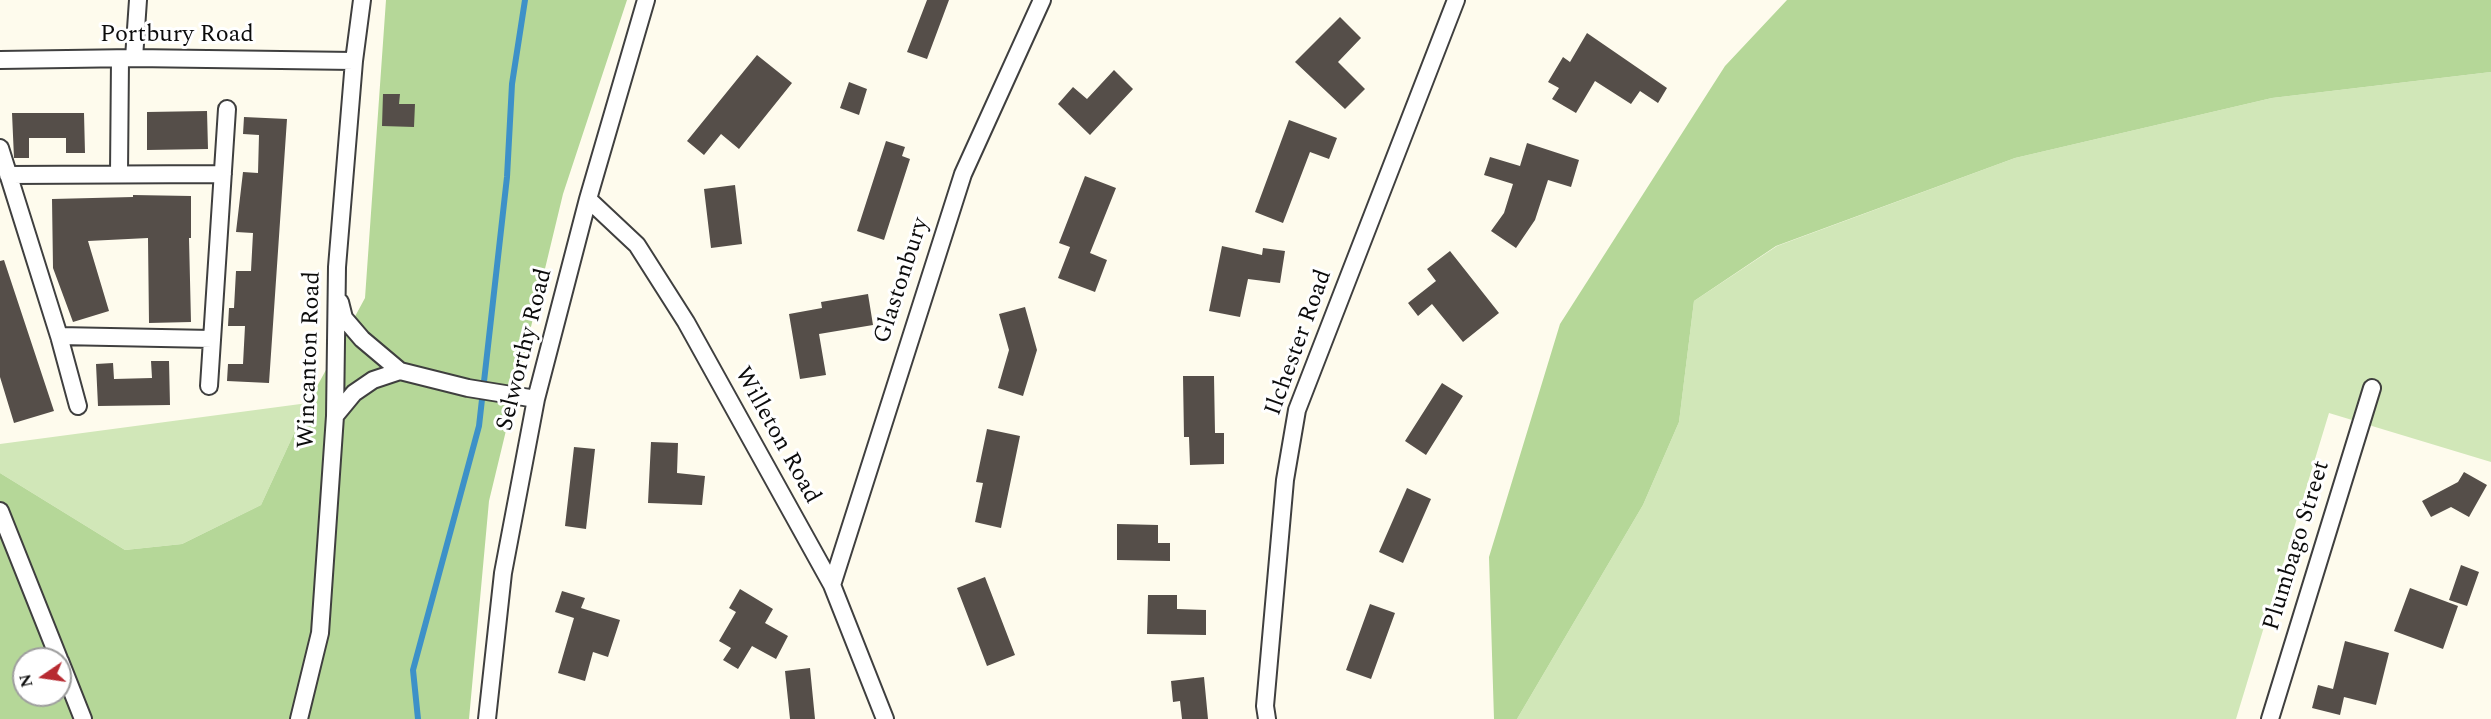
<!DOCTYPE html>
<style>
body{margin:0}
#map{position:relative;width:2491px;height:719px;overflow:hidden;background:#fefbed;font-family:Spectral,serif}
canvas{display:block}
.north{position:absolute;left:12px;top:647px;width:60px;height:60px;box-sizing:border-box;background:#fff;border:2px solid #9e9e9e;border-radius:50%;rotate:257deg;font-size:16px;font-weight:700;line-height:24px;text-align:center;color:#0c0c0c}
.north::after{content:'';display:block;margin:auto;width:21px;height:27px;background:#b72a31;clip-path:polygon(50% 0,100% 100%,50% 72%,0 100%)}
</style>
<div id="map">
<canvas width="2491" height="719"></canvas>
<div class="north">N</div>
</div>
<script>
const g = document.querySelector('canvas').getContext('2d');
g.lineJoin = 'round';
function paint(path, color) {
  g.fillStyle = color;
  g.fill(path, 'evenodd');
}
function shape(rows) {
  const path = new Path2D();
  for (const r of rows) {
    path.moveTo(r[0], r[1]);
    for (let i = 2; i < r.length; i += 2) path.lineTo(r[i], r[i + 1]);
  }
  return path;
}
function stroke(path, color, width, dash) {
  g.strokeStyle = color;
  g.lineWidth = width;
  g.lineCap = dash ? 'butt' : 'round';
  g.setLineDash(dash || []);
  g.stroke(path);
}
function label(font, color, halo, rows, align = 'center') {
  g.font = font + ' Spectral,serif';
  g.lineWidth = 6;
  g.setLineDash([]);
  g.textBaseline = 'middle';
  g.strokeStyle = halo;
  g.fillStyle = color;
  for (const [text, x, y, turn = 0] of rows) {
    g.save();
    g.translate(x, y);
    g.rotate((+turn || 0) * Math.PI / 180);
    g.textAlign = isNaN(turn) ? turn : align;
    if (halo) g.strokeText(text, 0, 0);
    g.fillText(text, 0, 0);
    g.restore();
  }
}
const green = shape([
 [2491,72,2491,462,2329,413,2236,719,1517,719,1643,505,1679,422,1694,301,1777,246,2015,158,2272,98],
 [308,403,261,505,182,544,125,550,0,473,0,444]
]);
const forest = shape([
 [386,0,627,0,563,194,489,501,469,719,0,719,0,473,125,550,182,544,261,505,308,403,365,298],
 [24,659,60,659,60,695,24,695],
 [1787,0,2491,0,2491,72,2272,98,2015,158,1776,246,1694,301,1679,422,1643,505,1517,719,1494,719,1489,557,1560,324,1725,66]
]);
const stream = shape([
 [418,719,413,670,479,426,507,177,512,84,525,0]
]);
const building = shape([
 [927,0,949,0,927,59,907,52],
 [1340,17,1361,38,1338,62,1365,89,1345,109,1295,62],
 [1587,33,1667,88,1658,103,1640,91,1631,104,1595,81,1576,113,1552,99,1559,88,1548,82,1563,57,1570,62],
 [757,55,792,83,739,149,721,134,704,155,687,141],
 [1114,70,1133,89,1090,135,1058,104,1073,87,1087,99],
 [849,82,867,89,859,115,840,108],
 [383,94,400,94,399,104,415,104,414,127,382,126],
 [207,111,208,149,147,150,147,112],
 [12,113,84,113,85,153,66,153,66,138,29,138,29,158,14,158],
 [244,117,287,119,269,383,227,381,228,364,243,364,245,326,228,326,229,308,234,308,236,271,251,271,253,233,236,232,243,172,258,173,259,135,243,134],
 [1289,120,1337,138,1329,159,1310,152,1283,223,1255,212],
 [886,141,905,147,902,156,910,159,884,240,857,231],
 [1527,143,1579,160,1571,187,1548,180,1535,220,1516,248,1491,231,1504,213,1513,184,1484,175,1490,157,1520,166],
 [1085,176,1116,188,1090,253,1107,260,1095,292,1058,278,1070,247,1059,243],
 [735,185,742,244,711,248,704,189],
 [133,195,191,196,191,238,189,238,191,322,149,323,148,238,88,241,109,311,73,322,53,268,52,199,133,197],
 [1222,246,1262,255,1263,248,1285,251,1280,283,1248,279,1240,317,1209,311],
 [1450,251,1499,313,1463,342,1432,304,1418,316,1408,303,1436,281,1427,269],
 [4,260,54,411,14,423,0,377,0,261],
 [868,294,873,325,819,334,826,375,800,379,789,314,822,308,821,302],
 [1025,307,1037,350,1023,396,998,388,1009,350,999,314],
 [151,361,169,361,170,405,98,406,96,364,113,363,114,379,152,378],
 [1183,376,1214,376,1215,433,1224,433,1224,464,1190,465,1189,437,1184,437],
 [1442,383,1463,396,1426,455,1405,441],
 [987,429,1020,436,1001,528,975,522,983,483,976,482],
 [651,442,678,443,677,473,705,476,702,505,648,503],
 [574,447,595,449,586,529,565,526],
 [2464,472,2487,485,2469,517,2451,507,2431,517,2422,501,2458,482],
 [1407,488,1431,499,1403,563,1379,552],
 [1117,524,1158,525,1158,543,1170,543,1170,561,1117,560],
 [2461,565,2479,572,2467,606,2449,600],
 [985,577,1015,655,987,666,957,588],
 [2410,588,2458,606,2443,649,2394,631],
 [740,589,773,609,765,623,788,636,776,659,752,646,738,669,723,660,731,648,719,641,736,612,729,608],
 [562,591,585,598,581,608,620,620,608,657,593,652,585,681,558,673,574,618,555,612],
 [1148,595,1177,595,1177,609,1206,610,1206,635,1147,634],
 [1370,604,1395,613,1371,679,1346,670],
 [2345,641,2389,653,2376,705,2344,697,2340,715,2312,708,2318,685,2333,689],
 [810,668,815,719,790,719,785,671],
 [1204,677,1208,719,1182,719,1180,701,1173,702,1171,681]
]);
const minor = shape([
 [134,58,138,0],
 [0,60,134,58,354,61],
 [0,148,59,336,78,406],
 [119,173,120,59],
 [8,175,223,174],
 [588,199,637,245,686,322,832,585,885,719],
 [340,302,344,318,362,339,400,371,468,388,536,399],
 [59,336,212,339],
 [209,386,227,109],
 [335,416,354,393,373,380,400,371],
 [0,511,59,659],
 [832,585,963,174,1042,0],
 [60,661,83,719],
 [299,719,320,633,335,416,337,267,354,61,362,0],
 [487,719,503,573,536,399,588,199,646,0],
 [1267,719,1265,706,1285,480,1297,410,1456,0],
 [2270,719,2372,388]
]);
const streetNames = [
 ["Portbury Road",177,36],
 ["Glastonbury",903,281,-72],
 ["Ilchester Road",1300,343,-70],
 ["Selworthy Road",526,350,-76],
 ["Wincanton Road",311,360,-88],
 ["Willeton Road",776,436,61],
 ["Plumbago Street",2298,546,-73]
];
paint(green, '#d1e7b8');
paint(forest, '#b5d798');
stroke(stream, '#3d91c8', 6);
paint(building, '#554e49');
stroke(minor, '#3f3f3f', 20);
stroke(minor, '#fff', 16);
label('24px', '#0c0c0c', '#fff', streetNames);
</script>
